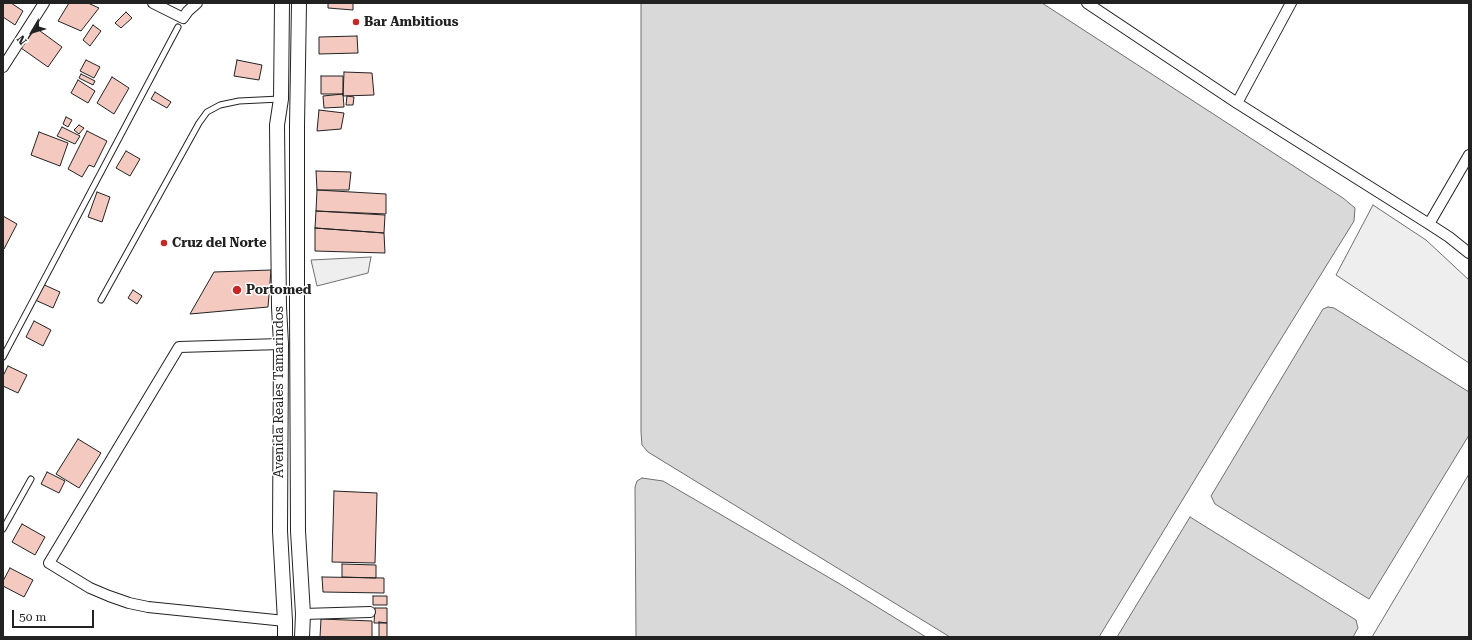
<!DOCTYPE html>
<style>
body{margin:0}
#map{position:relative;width:1472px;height:640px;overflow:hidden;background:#fff;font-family:"Roboto Serif",serif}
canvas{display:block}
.frame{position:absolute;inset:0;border:4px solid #222;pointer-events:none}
.north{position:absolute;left:12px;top:12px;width:40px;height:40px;-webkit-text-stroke:3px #fff;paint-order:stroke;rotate:232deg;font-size:11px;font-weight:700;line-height:16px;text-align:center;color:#222}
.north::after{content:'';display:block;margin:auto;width:14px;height:18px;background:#222;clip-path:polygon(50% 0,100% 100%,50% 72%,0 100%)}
.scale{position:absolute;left:12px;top:610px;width:82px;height:18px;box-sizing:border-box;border:2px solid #222;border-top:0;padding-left:5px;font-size:12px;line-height:14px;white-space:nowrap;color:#222;-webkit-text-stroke:3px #fff;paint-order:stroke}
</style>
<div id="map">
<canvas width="1472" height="640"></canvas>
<div class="frame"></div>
<div class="north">N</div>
<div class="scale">50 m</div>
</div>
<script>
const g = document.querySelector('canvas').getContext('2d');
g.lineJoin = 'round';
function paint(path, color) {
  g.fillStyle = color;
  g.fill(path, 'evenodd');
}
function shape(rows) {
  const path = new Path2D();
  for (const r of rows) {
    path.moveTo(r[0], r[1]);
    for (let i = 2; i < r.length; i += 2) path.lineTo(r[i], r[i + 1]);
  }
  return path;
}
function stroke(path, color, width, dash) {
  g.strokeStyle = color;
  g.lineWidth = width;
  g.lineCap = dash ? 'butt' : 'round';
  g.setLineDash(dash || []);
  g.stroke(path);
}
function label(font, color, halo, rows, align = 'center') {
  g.font = font + ' "Roboto Serif",serif';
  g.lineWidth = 3;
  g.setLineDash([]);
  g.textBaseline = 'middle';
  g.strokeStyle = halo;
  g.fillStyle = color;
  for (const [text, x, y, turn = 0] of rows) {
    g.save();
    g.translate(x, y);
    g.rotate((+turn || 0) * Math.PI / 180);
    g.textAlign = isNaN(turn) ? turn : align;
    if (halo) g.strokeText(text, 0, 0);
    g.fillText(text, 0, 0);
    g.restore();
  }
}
const green = shape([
 [1373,205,1426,240,1469,280,1469,363,1336,275,1373,205],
 [371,257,368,273,317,286,311,260,371,257],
 [1469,474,1469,637,1372,637,1469,474]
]);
const water = shape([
 [641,3,1042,3,1343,198,1355,208,1354,221,1250,389,1099,637,950,637,648,452,642,445,641,432,641,3],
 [1328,307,1334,308,1469,392,1469,435,1369,599,1215,504,1211,496,1323,309,1328,307],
 [642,478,663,481,840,584,926,637,636,637,635,487,637,481,642,478],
 [1190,517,1356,620,1358,628,1353,637,1117,637,1190,517]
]);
const building = shape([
 [3,3,11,3,23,11,15,25,3,17,3,3],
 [69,3,88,3,99,8,81,31,58,21,69,3],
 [328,3,353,3,353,10,328,8,328,3],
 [126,12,132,18,121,28,115,23,126,12],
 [93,25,101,31,90,46,83,40,93,25],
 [36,28,62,47,48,67,21,48,36,28],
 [357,36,358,53,319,54,319,37,357,36],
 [86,60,100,67,94,78,80,71,86,60],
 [237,60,262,65,259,80,234,76,237,60],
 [344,72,372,73,374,95,343,96,344,72],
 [81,74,95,81,93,85,79,78,81,74],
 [321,76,343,76,343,94,321,94,321,76],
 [112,77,129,88,114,114,97,103,112,77],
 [78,80,95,91,88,103,71,93,78,80],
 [155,92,171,102,167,108,151,99,155,92],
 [343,94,344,107,324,108,323,96,343,94],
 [347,96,354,97,353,105,346,105,347,96],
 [319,110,344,113,341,129,317,131,319,110],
 [66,117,72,120,68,127,63,124,66,117],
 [79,125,84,128,79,134,74,130,79,125],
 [62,127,80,136,75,144,57,136,62,127],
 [87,131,107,141,94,167,89,165,82,177,68,169,87,131],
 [39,132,68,143,60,166,31,155,39,132],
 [126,151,140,159,130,176,116,168,126,151],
 [316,171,351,172,349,190,317,190,316,171],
 [317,190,386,194,386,214,316,211,317,190],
 [97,192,110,197,102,222,88,217,97,192],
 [316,211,385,215,384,233,315,228,316,211],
 [3,216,17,224,4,249,3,249,3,216],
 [315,228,384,233,385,253,315,251,315,228],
 [271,270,268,307,190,314,214,272,271,270],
 [40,283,60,292,53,308,33,299,40,283],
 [133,290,142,296,137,304,128,298,133,290],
 [34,321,51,330,43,346,26,337,34,321],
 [8,366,27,375,18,393,3,386,3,376,8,366],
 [78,439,101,453,79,488,56,474,78,439],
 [47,472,65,481,59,493,41,484,47,472],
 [334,491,377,493,375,563,332,562,334,491],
 [22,524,45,537,35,555,12,542,22,524],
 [342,564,376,565,376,578,342,577,342,564],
 [10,568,33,580,24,597,3,586,3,581,10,568],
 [322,577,384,578,384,593,323,592,322,577],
 [373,596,387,596,387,605,373,605,373,596],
 [375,608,387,608,387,623,374,623,375,608],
 [321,619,372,621,372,637,320,637,321,619],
 [379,622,387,623,387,637,379,637,379,622]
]);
const service = shape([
 [101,300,199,123,207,112,220,105,239,101,280,99],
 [3,357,178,27],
 [3,529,31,479]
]);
const minor = shape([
 [153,3,183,18,188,11,197,3],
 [1087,3,1237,103,1429,224,1449,237,1469,253],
 [3,67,44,3],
 [1237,103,1291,3],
 [1429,224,1469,155],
 [281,344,179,347,49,563,90,588,109,596,129,603,148,607,285,621],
 [303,614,370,612]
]);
const secondary = shape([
 [282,3,281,99,277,125,279,307,281,344,280,531,285,621,285,637],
 [299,3,297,126,297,307,298,531,303,614,302,637]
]);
const markers = [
 [356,22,4,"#c62828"],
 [164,243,4,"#c62828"],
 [237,290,5,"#c62828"]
];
const poiNames = [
 ["Bar Ambitious",364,22],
 ["Cruz del Norte",172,243],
 ["Portomed",246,290]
];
const streetNames = [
 ["Avenida Reales Tamarindos",279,392,-90]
];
paint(green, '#eee');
stroke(green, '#6f6f6f', 1);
paint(water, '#d9d9d9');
stroke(water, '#6f6f6f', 1);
paint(building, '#f3c9c0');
stroke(building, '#222', 1);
stroke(service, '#222', 7);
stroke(minor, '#222', 12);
stroke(secondary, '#222', 16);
stroke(service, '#fff', 5);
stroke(minor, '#fff', 10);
stroke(secondary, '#fff', 14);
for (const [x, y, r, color] of markers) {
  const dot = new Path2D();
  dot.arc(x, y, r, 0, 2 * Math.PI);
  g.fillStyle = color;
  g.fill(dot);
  stroke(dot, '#fff', 1.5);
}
label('bold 13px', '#222', '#fff', poiNames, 'left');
label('13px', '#222', '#fff', streetNames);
</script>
